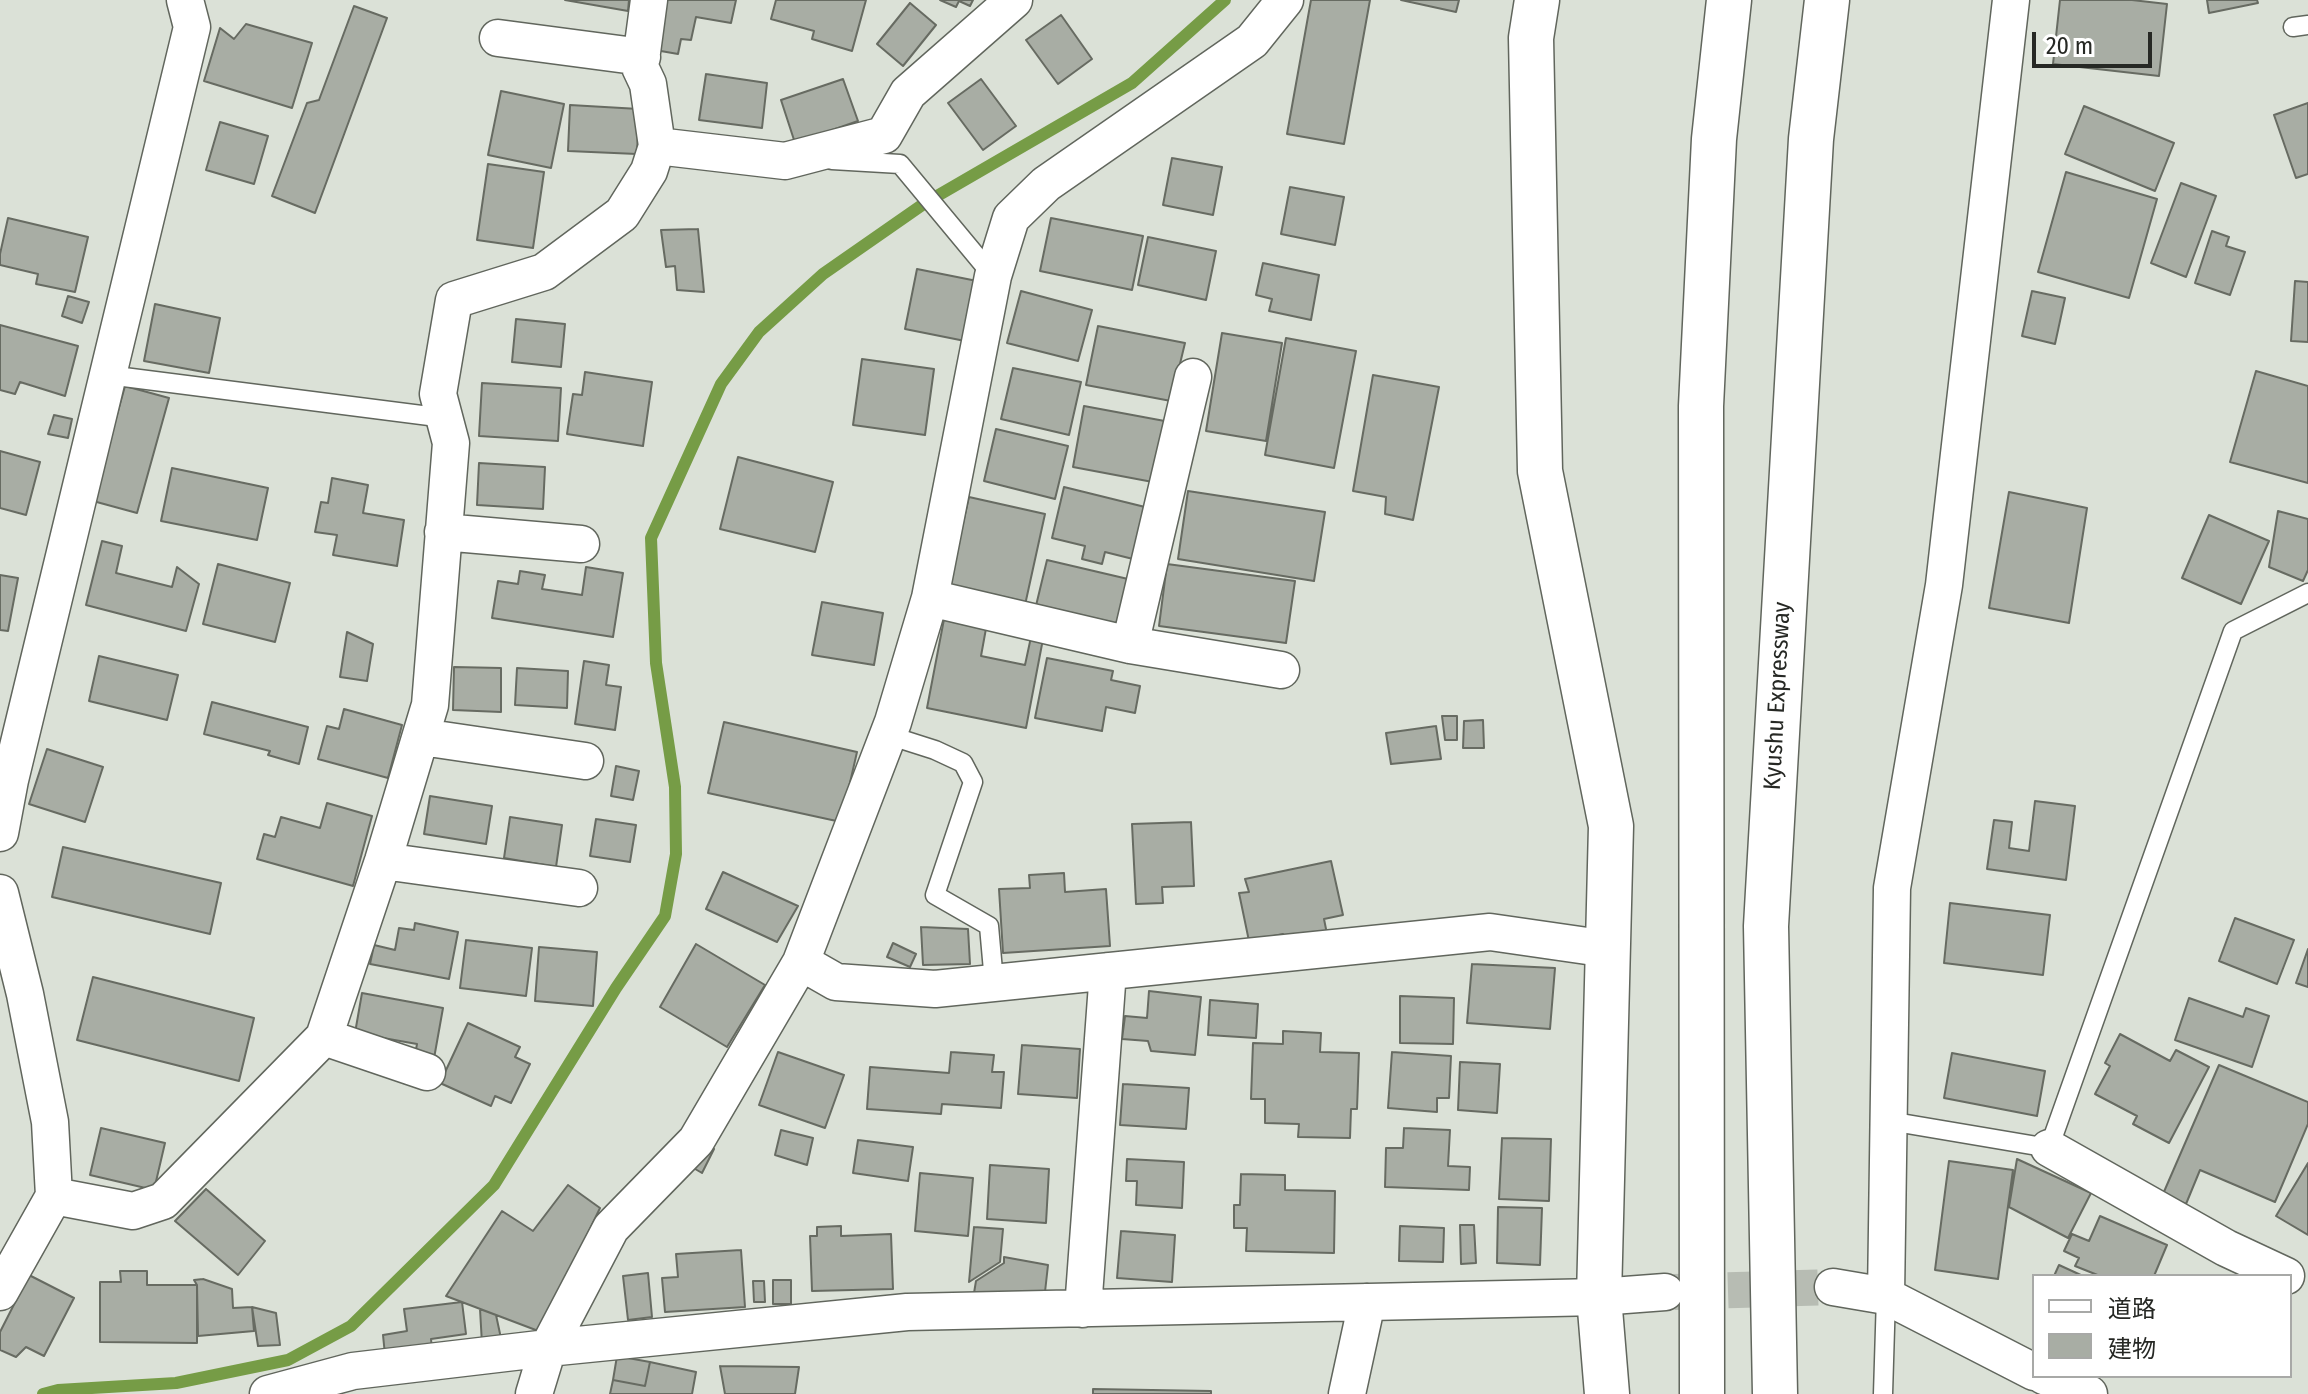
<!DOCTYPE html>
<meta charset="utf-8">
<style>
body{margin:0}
#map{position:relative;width:2308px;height:1394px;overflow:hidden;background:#dbe1d7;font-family:"Fira Sans Condensed","Noto Sans JP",sans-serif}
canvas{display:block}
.legend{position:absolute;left:2032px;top:1274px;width:260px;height:104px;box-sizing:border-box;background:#fff;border:2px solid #a8a9a7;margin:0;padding:10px 14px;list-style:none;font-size:24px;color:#262824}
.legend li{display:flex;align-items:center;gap:16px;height:40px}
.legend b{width:40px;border:2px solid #a8a9a7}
.scale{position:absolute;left:2032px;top:32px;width:120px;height:36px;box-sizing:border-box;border:4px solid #262824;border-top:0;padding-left:10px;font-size:24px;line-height:28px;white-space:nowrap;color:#262824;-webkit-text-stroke:6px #fff;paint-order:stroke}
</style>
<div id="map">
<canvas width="2308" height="1394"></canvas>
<ul class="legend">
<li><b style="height:10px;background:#fff"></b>道路</li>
<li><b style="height:22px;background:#a8ada4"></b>建物</li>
</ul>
<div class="scale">20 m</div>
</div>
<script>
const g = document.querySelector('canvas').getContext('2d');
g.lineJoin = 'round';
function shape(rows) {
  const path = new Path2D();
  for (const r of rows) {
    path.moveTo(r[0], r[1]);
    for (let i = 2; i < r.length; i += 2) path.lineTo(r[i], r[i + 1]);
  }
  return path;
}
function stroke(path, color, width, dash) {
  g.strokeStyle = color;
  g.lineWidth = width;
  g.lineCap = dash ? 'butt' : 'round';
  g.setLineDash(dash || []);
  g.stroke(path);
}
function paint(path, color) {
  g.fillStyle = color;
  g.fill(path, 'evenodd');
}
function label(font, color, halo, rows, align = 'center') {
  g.font = font + ' "Fira Sans Condensed",sans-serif';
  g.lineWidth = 8;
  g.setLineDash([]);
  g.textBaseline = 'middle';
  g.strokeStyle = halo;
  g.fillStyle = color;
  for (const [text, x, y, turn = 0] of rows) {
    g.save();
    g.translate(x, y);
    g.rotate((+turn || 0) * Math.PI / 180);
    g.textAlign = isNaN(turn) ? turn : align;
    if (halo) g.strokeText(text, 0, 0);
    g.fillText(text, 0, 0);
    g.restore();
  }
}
const stream = shape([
 [43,1394,58,1390,176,1383,288,1360,351,1326,494,1185,616,988,665,916,676,854,675,787,656,663,651,538,721,384,759,332,823,274,925,203,1132,83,1225,0]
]);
const building = shape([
 [565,0,629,0,628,11,565,0],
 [664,0,736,0,731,23,696,17,691,40,681,39,678,54,655,50,664,0],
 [776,0,866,0,852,51,812,39,814,31,771,19,776,0],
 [940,0,973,0,970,6,959,1,956,7,940,0],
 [1311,0,1370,0,1344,144,1287,134,1311,0],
 [1401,0,1459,0,1456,12,1401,0],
 [2060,0,2132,0,2167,4,2159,76,2053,64,2060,0],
 [2207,0,2257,0,2258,3,2209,13,2207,0],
 [910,3,936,25,903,66,877,44,910,3],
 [354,6,387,18,315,213,272,196,307,103,319,100,354,6],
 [1061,15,1092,59,1058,84,1026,40,1061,15],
 [246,24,312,43,292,108,204,81,220,28,234,39,246,24],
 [706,74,767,83,762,128,699,120,706,74],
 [843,79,858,121,795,143,781,100,843,79],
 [981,79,1016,126,983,150,948,103,981,79],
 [501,91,564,104,551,168,488,155,501,91],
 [2308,103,2308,174,2296,178,2274,115,2308,103],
 [570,105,639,109,637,154,568,151,570,105],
 [2084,106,2174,143,2155,191,2065,154,2084,106],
 [220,122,268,136,254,184,206,170,220,122],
 [1172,158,1222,167,1213,215,1163,205,1172,158],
 [488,164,544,172,533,248,477,240,488,164],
 [2066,172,2157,199,2129,298,2038,272,2066,172],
 [2181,183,2216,196,2186,277,2151,263,2181,183],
 [1290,187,1344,197,1335,245,1281,234,1290,187],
 [8,218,88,237,75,292,36,284,38,274,0,265,0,254,8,218],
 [1051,218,1143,236,1132,290,1040,271,1051,218],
 [698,229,704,292,677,290,675,266,666,267,661,230,698,229],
 [2212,231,2229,237,2226,246,2245,252,2230,295,2195,283,2212,231],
 [1148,237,1216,251,1206,300,1138,285,1148,237],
 [1263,263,1319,275,1311,320,1269,311,1272,299,1256,295,1263,263],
 [917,269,977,281,965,341,905,329,917,269],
 [2295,281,2308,282,2308,342,2291,341,2295,281],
 [1021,291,1092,310,1078,361,1007,343,1021,291],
 [2032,291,2065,298,2055,344,2022,336,2032,291],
 [68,296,89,302,82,323,62,316,68,296],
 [155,304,220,318,209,373,144,361,155,304],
 [516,319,565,324,561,367,512,362,516,319],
 [0,325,78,346,65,396,20,382,15,394,0,390,0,325],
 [1098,326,1185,343,1171,401,1086,385,1098,326],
 [1222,333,1282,343,1266,441,1206,431,1222,333],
 [1286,338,1356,351,1334,468,1265,455,1286,338],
 [862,359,934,369,925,435,853,425,862,359],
 [1013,368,1081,382,1069,435,1001,419,1013,368],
 [2256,371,2308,386,2308,483,2230,462,2256,371],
 [585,372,652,382,643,446,567,434,573,394,582,395,585,372],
 [1373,375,1439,387,1413,520,1385,514,1386,497,1353,491,1373,375],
 [482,383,561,388,558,441,479,436,482,383],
 [125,386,169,398,137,513,93,501,125,386],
 [1084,406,1170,422,1158,483,1073,467,1084,406],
 [54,415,72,419,68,438,48,434,54,415],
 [996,429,1068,446,1055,499,984,481,996,429],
 [0,451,40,462,26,515,0,508,0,451],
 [738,457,833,482,815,552,720,529,738,457],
 [479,463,545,467,543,509,477,505,479,463],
 [172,468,268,488,257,540,161,521,172,468],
 [332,478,368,485,363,513,404,520,397,566,333,555,337,535,315,532,321,502,328,503,332,478],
 [1064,487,1145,507,1133,559,1105,552,1102,564,1082,559,1085,546,1052,538,1064,487],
 [1188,491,1325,512,1314,581,1178,559,1188,491],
 [2009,492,2087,508,2069,623,1989,608,2009,492],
 [969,497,1045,514,1025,605,948,588,969,497],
 [2278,511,2308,519,2308,570,2303,581,2269,567,2278,511],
 [2209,515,2269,541,2241,604,2182,578,2209,515],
 [102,541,122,546,116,573,172,587,177,567,199,584,186,631,86,605,102,541],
 [1047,560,1128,579,1115,633,1034,614,1047,560],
 [218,564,290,583,275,642,203,624,218,564],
 [1167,564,1295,581,1286,643,1159,626,1167,564],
 [586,567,623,573,613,637,492,618,498,581,518,584,520,571,545,575,542,589,582,595,586,567],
 [0,575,18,578,8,631,0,630,0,575],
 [822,602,883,613,874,665,812,655,822,602],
 [945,614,987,623,981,656,1025,665,1031,637,1043,639,1026,728,927,708,945,614],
 [347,632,373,644,367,681,340,677,347,632],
 [99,656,178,675,167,720,89,701,99,656],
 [1047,658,1113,671,1111,680,1140,686,1135,713,1106,707,1102,731,1035,718,1047,658],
 [584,661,609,665,606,685,621,687,615,730,575,724,584,661],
 [454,667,501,668,501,712,453,710,454,667],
 [517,668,568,671,567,708,515,705,517,668],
 [212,702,308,727,299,764,268,755,270,751,204,734,212,702],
 [344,709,402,725,388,778,318,759,327,726,339,729,344,709],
 [1442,716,1457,716,1457,740,1445,740,1442,716],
 [1483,720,1484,748,1463,748,1464,721,1483,720],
 [724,722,857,752,841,822,708,793,724,722],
 [1436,726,1441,759,1391,764,1386,733,1436,726],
 [47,749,103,767,85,822,29,804,47,749],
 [616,766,639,771,633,800,611,796,616,766],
 [430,796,492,806,486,844,424,834,430,796],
 [2035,801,2075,806,2066,880,1987,869,1994,820,2012,822,2009,848,2029,851,2035,801],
 [327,803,372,816,353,886,257,859,264,834,275,837,281,817,320,828,327,803],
 [510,817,562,825,556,867,504,858,510,817],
 [596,819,636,825,630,862,590,856,596,819],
 [1191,822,1194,886,1162,887,1163,903,1136,904,1132,824,1191,822],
 [63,847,221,883,210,934,52,897,63,847],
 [1331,861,1343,915,1324,919,1327,934,1284,942,1283,934,1249,941,1239,893,1249,892,1245,879,1331,861],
 [723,872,798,906,777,942,706,909,723,872],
 [1064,873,1065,892,1106,889,1110,946,1003,953,999,889,1030,888,1029,875,1064,873],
 [1950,903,2050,915,2043,975,1944,963,1950,903],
 [2235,918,2294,940,2277,984,2219,961,2235,918],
 [415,923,458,932,449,979,370,964,374,945,395,950,399,928,414,930,415,923],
 [921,927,968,929,970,964,923,965,921,927],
 [466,940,532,948,526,996,460,988,466,940],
 [893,943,916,954,910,967,887,957,893,943],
 [696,944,765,985,727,1047,660,1007,696,944],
 [539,947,597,952,593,1006,535,1001,539,947],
 [2308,949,2308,987,2296,983,2308,949],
 [1472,964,1555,968,1550,1029,1467,1023,1472,964],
 [93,977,254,1018,239,1081,77,1040,93,977],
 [1149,991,1201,997,1195,1055,1151,1051,1148,1041,1122,1039,1125,1016,1147,1018,1149,991],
 [362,993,443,1008,433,1064,414,1061,417,1044,355,1033,362,993],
 [1400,996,1454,998,1453,1044,1400,1043,1400,996],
 [2189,998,2243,1017,2246,1008,2269,1016,2252,1067,2175,1040,2189,998],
 [1210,1000,1258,1004,1256,1038,1208,1035,1210,1000],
 [468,1023,520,1047,515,1057,530,1064,511,1103,495,1096,491,1106,440,1083,468,1023],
 [1283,1031,1321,1033,1320,1052,1359,1053,1357,1109,1351,1109,1350,1138,1298,1137,1299,1124,1265,1123,1265,1099,1251,1099,1253,1043,1283,1044,1283,1031],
 [2120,1034,2170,1061,2176,1050,2209,1067,2169,1143,2133,1124,2137,1116,2095,1094,2110,1066,2105,1063,2120,1034],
 [1022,1045,1080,1049,1077,1098,1018,1094,1022,1045],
 [778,1052,844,1075,825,1128,759,1105,778,1052],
 [951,1052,994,1055,992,1072,1004,1072,1001,1108,942,1104,941,1114,867,1109,870,1067,949,1073,951,1052],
 [1392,1052,1451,1056,1449,1098,1437,1098,1437,1112,1388,1108,1392,1052],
 [1952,1053,2045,1071,2037,1116,1944,1098,1952,1053],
 [1460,1062,1500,1064,1497,1113,1458,1110,1460,1062],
 [2219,1065,2308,1102,2308,1124,2275,1202,2200,1170,2186,1204,2163,1194,2219,1065],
 [1123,1084,1189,1088,1186,1129,1120,1125,1123,1084],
 [101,1128,165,1143,154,1190,90,1175,101,1128],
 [1404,1128,1450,1130,1448,1166,1470,1167,1469,1190,1385,1187,1386,1148,1403,1148,1404,1128],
 [781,1130,813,1138,807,1165,775,1155,781,1130],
 [1502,1138,1551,1139,1549,1201,1499,1199,1502,1138],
 [858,1140,913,1147,908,1181,853,1173,858,1140],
 [701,1143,714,1149,702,1173,690,1166,701,1143],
 [1127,1159,1184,1162,1182,1208,1136,1205,1137,1181,1126,1181,1127,1159],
 [2017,1159,2091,1193,2068,1238,2009,1207,2017,1159],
 [1949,1161,2013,1170,1998,1279,1935,1270,1949,1161],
 [2308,1163,2308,1235,2276,1216,2308,1163],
 [990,1165,1049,1169,1046,1223,987,1219,990,1165],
 [920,1173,973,1178,968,1236,915,1231,920,1173],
 [1241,1174,1285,1175,1285,1190,1335,1191,1334,1253,1246,1251,1247,1228,1234,1228,1234,1205,1240,1205,1241,1174],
 [568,1185,600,1208,541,1332,446,1296,502,1211,533,1231,568,1185],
 [206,1189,265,1241,238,1275,175,1221,206,1189],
 [1498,1207,1542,1208,1540,1265,1497,1263,1498,1207],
 [2100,1216,2167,1245,2154,1276,2100,1276,2075,1266,2079,1258,2064,1251,2072,1234,2089,1241,2100,1216],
 [1460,1225,1474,1225,1476,1263,1461,1264,1460,1225],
 [841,1226,841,1236,891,1234,893,1289,812,1291,810,1236,817,1236,817,1227,841,1226],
 [1400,1226,1444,1228,1443,1262,1399,1261,1400,1226],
 [974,1227,1003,1229,1000,1262,969,1282,974,1227],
 [1121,1231,1175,1235,1172,1282,1117,1278,1121,1231],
 [741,1250,745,1307,665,1312,662,1278,678,1277,676,1254,741,1250],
 [1004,1257,1048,1265,1044,1301,974,1293,976,1281,1004,1263,1004,1257],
 [2059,1265,2083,1276,2054,1276,2059,1265],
 [120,1271,147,1271,147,1285,197,1285,197,1343,100,1342,100,1282,121,1282,120,1271],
 [648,1273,652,1317,628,1320,623,1276,648,1273],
 [29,1275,74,1298,44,1356,26,1347,16,1357,0,1350,0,1332,29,1275],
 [203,1279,232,1289,233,1308,252,1307,254,1331,198,1336,197,1285,194,1280,203,1279],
 [773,1280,791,1280,791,1304,773,1304,773,1280],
 [753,1281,764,1281,765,1302,754,1302,753,1281],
 [462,1302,466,1334,431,1339,432,1349,385,1355,383,1335,407,1331,404,1309,462,1302],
 [252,1307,276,1313,280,1345,258,1346,252,1307],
 [480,1309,496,1315,502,1343,482,1344,480,1309],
 [617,1356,650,1362,645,1386,613,1380,617,1356],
 [650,1362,696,1372,692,1394,610,1394,613,1380,645,1386,650,1362],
 [720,1366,799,1367,795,1394,725,1394,720,1366],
 [1093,1389,1211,1391,1211,1394,1093,1394,1093,1389]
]);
const minorTunnel = shape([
 [1674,1292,1833,1287]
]);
const service = shape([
 [2293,27,2308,25],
 [832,160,900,164,993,276],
 [108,375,445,418],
 [888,735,935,750,963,763,973,782,935,895,989,926,994,982],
 [1889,1121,2049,1148,2233,631,2308,593],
 [1883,1394,1886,1296]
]);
const minor = shape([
 [498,38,642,57],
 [657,146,785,161,884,135,908,93,1014,0],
 [443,532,581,544],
 [930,598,1130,645,1281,670],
 [1130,645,1193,377],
 [422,737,585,761],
 [0,833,10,780,192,27,185,0],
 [383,861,579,888],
 [0,893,25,994,50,1122,54,1196,0,1292],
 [801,962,836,982,935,989,1490,932,1608,949],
 [324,1037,427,1072],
 [2049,1148,2226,1248,2286,1276],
 [54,1196,133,1211,163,1201,324,1037,383,861,430,705,451,443,438,394,454,300,544,272,622,214,649,171,657,146,648,84,640,67,649,0],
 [1833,1287,1886,1296,2034,1372],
 [1886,1296,1892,888,1944,585,2011,0],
 [1083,1309,1108,971],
 [2044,1376,2089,1394],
 [268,1394,353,1371,548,1348,907,1312,1599,1297,1665,1292],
 [534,1394,548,1348,611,1228,696,1141,801,962,893,722,930,598,993,276,1011,218,1046,184,1252,41,1285,0],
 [1347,1394,1367,1302]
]);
const tertiary = shape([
 [1537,0,1531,38,1540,471,1611,826,1599,1297,1607,1394]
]);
const motorway = shape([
 [1702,1394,1701,406,1714,139,1729,0],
 [1775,1394,1766,926,1811,139,1827,0]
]);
const streetNames = [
 ["Kyushu Expressway",1778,696,-87]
];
stroke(stream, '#769c46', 12);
paint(building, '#a8ada4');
stroke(building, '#676b62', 2);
stroke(minorTunnel, '#b7bcb3', 36, [36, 18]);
stroke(service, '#61665d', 21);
stroke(minor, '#61665d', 39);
stroke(tertiary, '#61665d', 47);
stroke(motorway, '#61665d', 47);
stroke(service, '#fff', 18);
stroke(minor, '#fff', 36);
stroke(tertiary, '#fff', 44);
stroke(motorway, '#fff', 44);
label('24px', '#262824', '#fff', streetNames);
</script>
